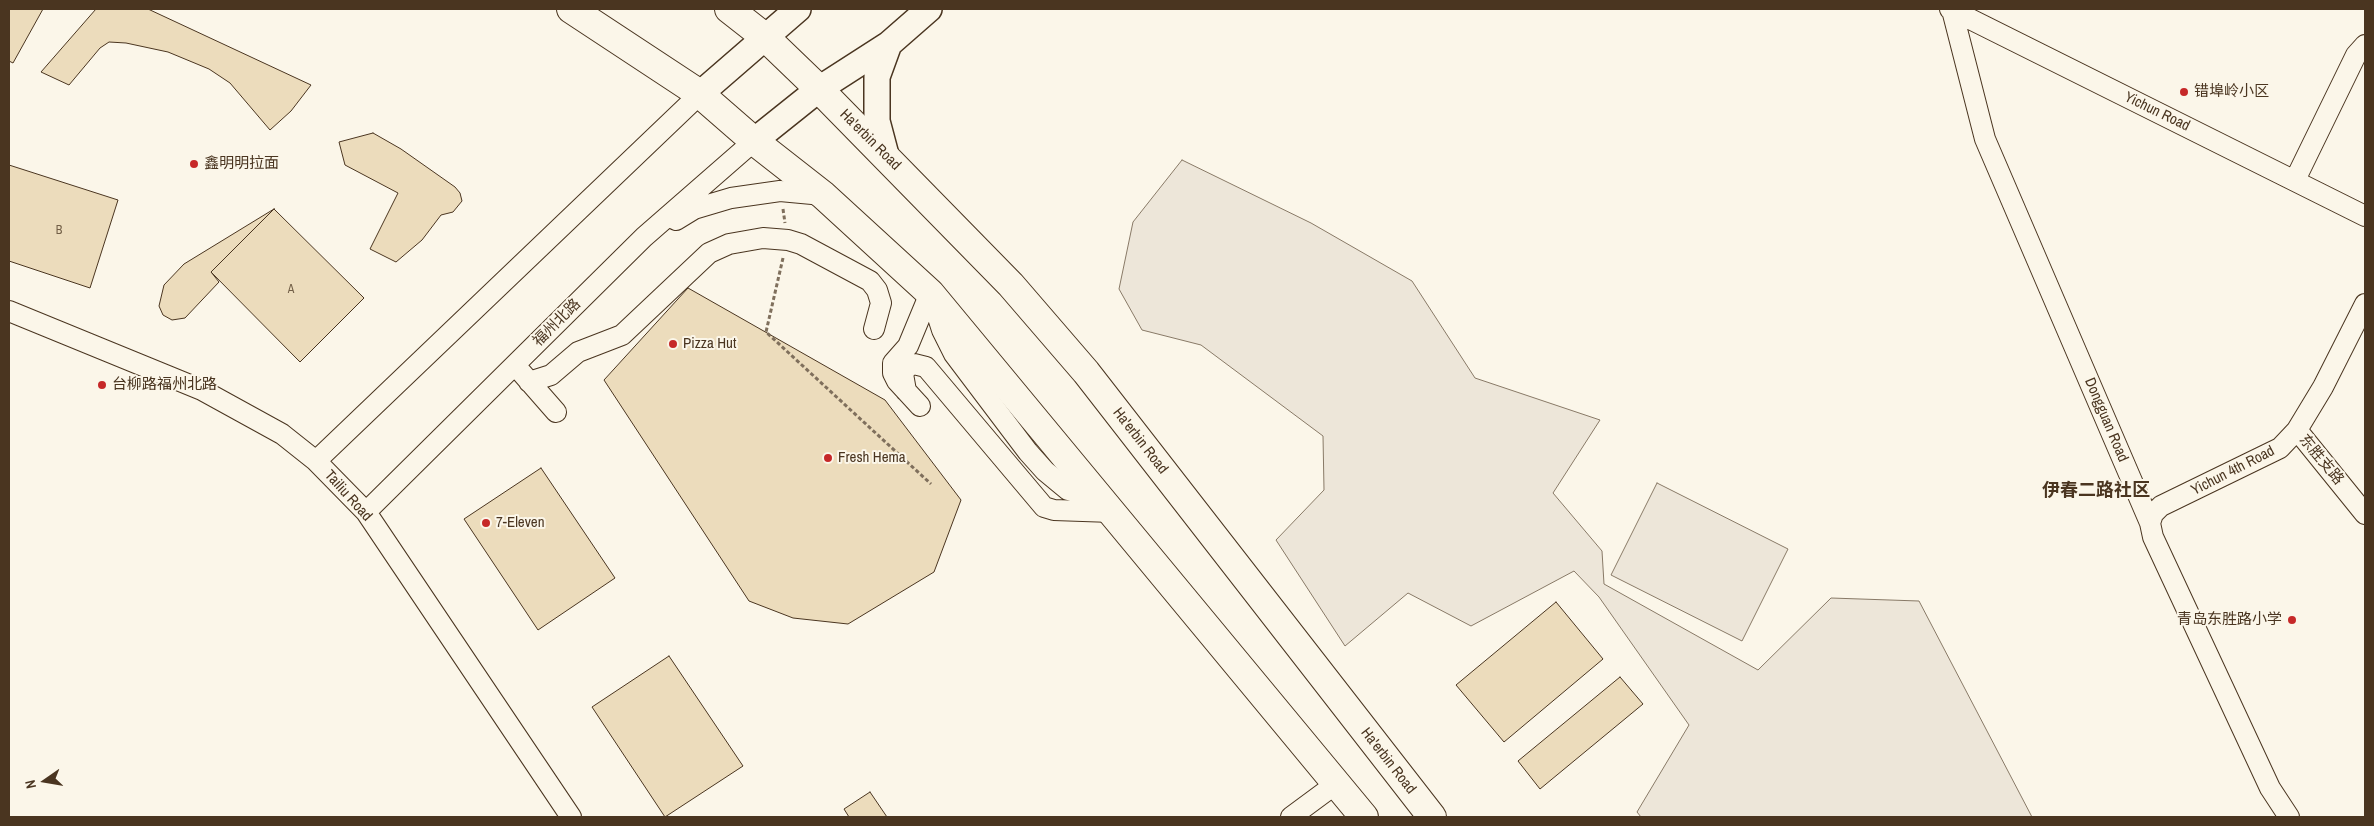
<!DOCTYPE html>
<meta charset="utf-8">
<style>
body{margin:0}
#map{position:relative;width:2374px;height:826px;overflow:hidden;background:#fbf6e9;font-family:"Archivo Narrow",sans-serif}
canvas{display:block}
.frame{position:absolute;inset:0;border:10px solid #4a3520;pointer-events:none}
.north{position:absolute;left:20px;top:756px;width:50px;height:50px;-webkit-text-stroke:4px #fbf6e9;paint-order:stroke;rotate:257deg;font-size:14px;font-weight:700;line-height:20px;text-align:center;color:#4a3520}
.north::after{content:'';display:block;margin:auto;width:18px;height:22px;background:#4a3520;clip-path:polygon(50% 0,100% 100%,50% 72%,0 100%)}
</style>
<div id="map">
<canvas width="2374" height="826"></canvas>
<div class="frame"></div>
<div class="north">N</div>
</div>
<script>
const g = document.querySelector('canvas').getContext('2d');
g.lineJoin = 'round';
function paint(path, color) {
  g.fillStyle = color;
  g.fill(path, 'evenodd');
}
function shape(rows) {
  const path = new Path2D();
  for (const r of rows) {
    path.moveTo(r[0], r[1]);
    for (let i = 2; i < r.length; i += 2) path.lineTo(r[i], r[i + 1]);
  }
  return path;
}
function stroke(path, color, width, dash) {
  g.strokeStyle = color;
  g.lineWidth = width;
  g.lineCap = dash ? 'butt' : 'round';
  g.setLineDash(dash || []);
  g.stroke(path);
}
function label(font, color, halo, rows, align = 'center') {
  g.font = font + ' "Archivo Narrow","Noto Sans SC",sans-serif';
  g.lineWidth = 4;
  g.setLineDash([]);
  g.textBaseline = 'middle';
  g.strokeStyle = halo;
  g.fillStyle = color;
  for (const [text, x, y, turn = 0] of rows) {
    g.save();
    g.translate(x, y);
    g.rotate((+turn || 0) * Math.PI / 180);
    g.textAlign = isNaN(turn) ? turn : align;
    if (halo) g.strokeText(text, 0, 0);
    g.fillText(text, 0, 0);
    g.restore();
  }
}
const green = shape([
 [1182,160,1311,223,1412,281,1475,378,1600,420,1553,493,1602,551,1604,584,1758,670,1831,598,1919,601,2032,817,1641,817,1637,812,1689,725,1599,597,1574,571,1471,626,1408,593,1345,646,1276,540,1324,490,1323,436,1201,345,1142,330,1119,289,1133,222,1182,160],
 [1657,483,1788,549,1742,641,1611,575,1657,483]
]);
const building = shape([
 [9,9,43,9,13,63,9,61,9,9],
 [96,9,148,9,311,85,291,111,270,130,230,83,209,69,168,52,126,43,109,42,100,48,69,85,41,72,96,9],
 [373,133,401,149,455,187,460,193,462,201,453,212,441,215,422,240,396,262,370,249,398,193,345,165,339,142,373,133],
 [9,165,118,200,90,288,9,261,9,165],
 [274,209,364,298,300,362,211,272,274,209],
 [274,209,211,272,219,282,185,318,172,320,163,315,159,306,164,285,184,264,274,209],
 [688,288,885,400,961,500,934,572,848,624,793,618,749,601,604,380,688,288],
 [541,468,615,578,538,630,464,519,541,468],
 [1556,602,1603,659,1504,742,1456,685,1556,602],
 [669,656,743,766,665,817,592,707,669,656],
 [1620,677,1643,704,1540,789,1518,761,1620,677],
 [870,792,887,817,849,817,844,809,870,792]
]);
const path = shape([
 [783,209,785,223],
 [783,258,766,332,931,484]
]);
const minor = shape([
 [1950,9,2365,216],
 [1952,10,1985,139,2150,523,2153,537,2270,788,2289,817],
 [2295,180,2356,55,2365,45],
 [676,220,694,209,731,198,780,191,823,195],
 [933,302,942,330,954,354,1028,452,1045,471,1068,490,1099,496],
 [9,311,202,390,282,434,316,461,366,512,571,817],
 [521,372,556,412],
 [529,382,551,375,578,352,622,335,709,253,729,244,763,238,788,240,801,244,870,281,877,290,881,303,874,329],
 [906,391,903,374,907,367,914,364,926,367,1044,507,1054,510,1112,512],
 [920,406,897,381,893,373,893,363,908,346,930,293],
 [2297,430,2365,514],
 [316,461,700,94],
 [366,512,644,237,754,141],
 [2150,523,2153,514,2161,506,2280,448,2297,430,2323,387,2365,304],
 [1291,817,1337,783]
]);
const major = shape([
 [700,94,798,9],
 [754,141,819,89,889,44,929,9],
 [886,155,877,121,877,77,889,44]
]);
const highway = shape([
 [571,9,700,94,754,141,823,195,930,293,1364,817],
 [729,9,766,38,819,89,1011,285,1086,372,1432,817]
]);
const markers = [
 [2184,92,5,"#c62828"],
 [194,164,5,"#c62828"],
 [673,344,5,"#c62828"],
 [102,385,5,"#c62828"],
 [828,458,5,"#c62828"],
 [486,523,5,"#c62828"],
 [2292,620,5,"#c62828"]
];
const numberNames = [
 ["B",59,231],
 ["A",291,290]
];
const poiNames = [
 ["错埠岭小区",2194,92],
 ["鑫明明拉面",204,164],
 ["Pizza Hut",683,344],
 ["台柳路福州北路",112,385],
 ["Fresh Hema",838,458],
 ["7-Eleven",496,523],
 ["青岛东胜路小学",2282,620,"right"]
];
const streetNames = [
 ["Yichun Road",2157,112,26],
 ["Ha'erbin Road",870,140,45],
 ["福州北路",557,323,-45],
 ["Dongguan Road",2106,420,67],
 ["Ha'erbin Road",1140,441,52],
 ["东胜支路",2321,460,50],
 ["Yichun 4th Road",2233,471,-27],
 ["Tailiu Road",348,496,48],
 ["Ha'erbin Road",1388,761,52]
];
const quarterNames = [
 ["伊春二路社区",2096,491]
];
paint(green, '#ede6d9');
stroke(green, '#887966', 1);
paint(building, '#ecdcbc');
stroke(building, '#4a3520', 1);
stroke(minor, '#4a3520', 22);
stroke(major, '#4a3520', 28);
stroke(highway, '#4a3520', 30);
stroke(path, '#7f6f5c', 3, [4, 2.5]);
stroke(minor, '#fbf6e9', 20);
stroke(major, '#fbf6e9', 25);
stroke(highway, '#fbf6e9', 28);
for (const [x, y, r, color] of markers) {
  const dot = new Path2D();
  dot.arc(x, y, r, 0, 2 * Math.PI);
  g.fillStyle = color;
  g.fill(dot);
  stroke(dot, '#fbf6e9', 2);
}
label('12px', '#725f47', null, numberNames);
label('15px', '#4a3520', '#fbf6e9', poiNames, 'left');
label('15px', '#4a3520', '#fbf6e9', streetNames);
label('bold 18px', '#4a3520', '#fbf6e9', quarterNames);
</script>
